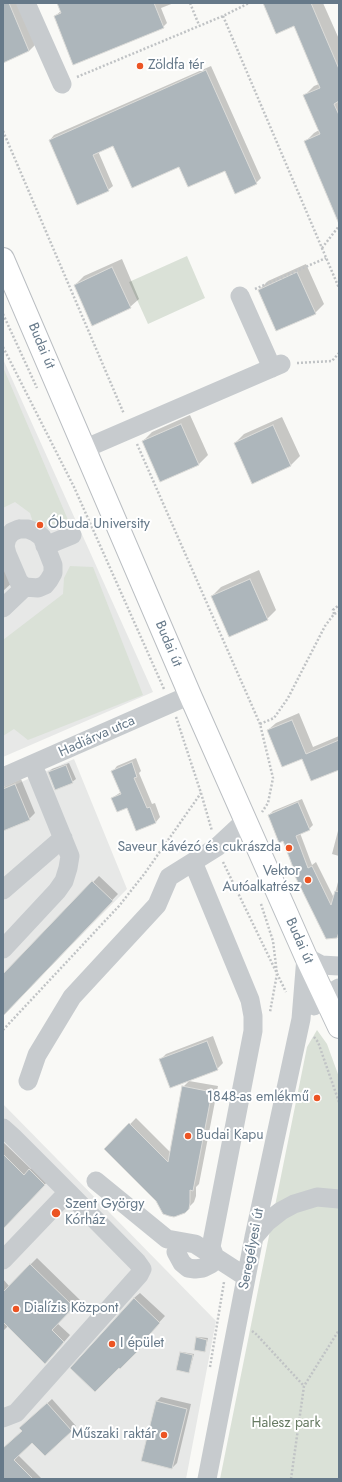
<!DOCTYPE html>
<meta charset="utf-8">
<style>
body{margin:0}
#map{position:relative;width:342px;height:1482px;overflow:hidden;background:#f9f9f6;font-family:Jost,sans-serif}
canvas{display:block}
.frame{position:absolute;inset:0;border:4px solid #667989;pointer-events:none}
</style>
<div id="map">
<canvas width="342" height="1482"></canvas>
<div class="frame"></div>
</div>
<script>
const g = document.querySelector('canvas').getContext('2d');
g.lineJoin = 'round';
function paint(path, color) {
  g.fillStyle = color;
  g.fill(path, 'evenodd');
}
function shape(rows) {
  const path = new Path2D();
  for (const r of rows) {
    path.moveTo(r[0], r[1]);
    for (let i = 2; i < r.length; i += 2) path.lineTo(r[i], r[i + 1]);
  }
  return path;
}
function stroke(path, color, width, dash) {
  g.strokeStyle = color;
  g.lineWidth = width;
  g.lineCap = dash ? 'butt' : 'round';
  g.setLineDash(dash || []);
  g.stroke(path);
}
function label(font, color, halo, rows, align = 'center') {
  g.font = font + ' Jost,sans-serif';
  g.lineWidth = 4;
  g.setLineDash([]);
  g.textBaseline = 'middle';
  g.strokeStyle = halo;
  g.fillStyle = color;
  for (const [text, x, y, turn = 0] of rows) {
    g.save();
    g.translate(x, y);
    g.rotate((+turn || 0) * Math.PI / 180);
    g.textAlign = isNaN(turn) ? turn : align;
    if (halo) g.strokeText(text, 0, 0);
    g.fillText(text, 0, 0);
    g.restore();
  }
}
const built = shape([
 [3,359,153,692,3,757],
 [74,759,127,889,3,1015,3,790],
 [3,1104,216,1321,186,1479,3,1479]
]);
const green = shape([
 [187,256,205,298,148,324,129,282],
 [3,367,71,527,35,529,30,513,15,502,3,508],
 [70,566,93,567,143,695,28,740,14,729,3,736,3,640,63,594,64,578],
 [317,1030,327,1044,339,1077,339,1479,220,1479,307,1047]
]);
const shadow = shape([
 [3,3,21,3,38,42,29,51,3,57],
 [58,3,174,3,161,8,167,23,163,27,55,16,61,11],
 [264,3,323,3,339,39,339,208,305,142,314,133,319,130,305,95,314,86,319,84,294,25],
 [211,66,261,178,256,183,225,170,180,166,114,144,98,151,113,186,108,190,50,140,54,135],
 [122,259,139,299,130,307,75,285,84,276],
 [306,264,324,304,315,313,259,290,268,281],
 [190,415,208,455,199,464,161,481,143,441,152,432],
 [282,417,300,456,291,465,235,443,244,434],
 [3,555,14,581,3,591],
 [259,570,276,610,267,619,212,596,221,587],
 [299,713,313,747,339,736,339,769,303,757,268,730,276,723],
 [136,758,141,771,139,773,152,804,155,803,160,817,156,822,112,798,121,792,113,771,117,766],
 [69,763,76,779,72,782,49,772,52,769],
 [21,779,35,813,29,819,3,830,3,787],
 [302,799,313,825,309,829,300,833,312,865,316,862,334,898,339,878,339,935,337,937,293,871,295,869,283,840,269,815,273,811],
 [339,827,339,856,332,854],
 [99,876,118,894,3,1015,3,976],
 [213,1036,223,1063,217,1069,160,1060,166,1054],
 [189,1081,218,1086,199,1184,196,1187,196,1196,194,1202,184,1212,159,1201,106,1149,136,1118,171,1153,183,1087],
 [3,1142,31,1169,36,1163,51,1178,3,1228],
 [37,1258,80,1300,57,1323,70,1335,52,1356,8,1326,3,1331,3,1279,9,1286],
 [140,1293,165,1316,145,1338,147,1340,120,1368,134,1298],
 [198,1337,208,1338,205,1351,197,1338],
 [182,1352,194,1354,189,1372,181,1353],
 [161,1397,191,1404,177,1463,172,1468,157,1401],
 [52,1399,76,1426,71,1430,32,1441,18,1455,42,1479,3,1479,3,1450,23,1431,25,1424]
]);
const building = shape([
 [3,3,9,3,29,51,3,63,3,3],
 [57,3,154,3,164,28,73,65,54,16,61,13,57,3],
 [263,3,311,3,339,69,339,101,334,104,339,115,339,224,304,141,320,134,303,95,320,88,294,26,276,34,263,3],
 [206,70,257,184,235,194,225,171,188,187,179,167,132,188,113,146,93,155,109,191,77,205,49,140,206,70],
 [112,267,131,308,92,326,74,285,112,267],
 [297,272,316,314,276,331,258,290,297,272],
 [181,424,199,465,160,482,142,441,181,424],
 [273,425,291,466,252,484,234,443,273,425],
 [250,579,268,620,229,637,211,596,250,579],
 [292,720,306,754,339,740,339,770,311,781,302,759,282,767,267,730,292,720],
 [132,762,137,777,134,778,147,808,150,807,156,823,136,831,127,808,117,812,111,798,121,794,111,771,132,762],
 [66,765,73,783,55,790,48,772,66,765],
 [15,784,30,820,3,831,3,789,15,784],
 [298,802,310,830,296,836,308,868,312,866,331,905,335,891,339,892,339,932,337,938,326,939,292,870,294,870,283,841,279,843,268,815,298,802],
 [92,881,113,901,3,1016,3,974,92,881],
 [207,1041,218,1070,170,1088,159,1059,207,1041],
 [182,1086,212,1092,193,1191,190,1190,190,1203,189,1209,185,1213,174,1217,169,1216,163,1214,156,1201,104,1149,129,1123,168,1162,182,1086],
 [3,1154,24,1175,29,1169,45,1185,3,1229,3,1154],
 [30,1264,74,1307,52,1330,64,1342,45,1364,3,1322,3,1292,30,1264],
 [134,1298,160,1323,140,1345,142,1347,120,1369,119,1368,95,1392,70,1368,134,1298],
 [196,1337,207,1340,205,1352,194,1350,196,1337],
 [180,1352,193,1355,189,1373,176,1370,180,1352],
 [156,1401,187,1409,172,1469,141,1461,156,1401],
 [47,1403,72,1431,45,1456,32,1443,14,1460,33,1479,3,1479,3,1448,22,1431,19,1428,47,1403]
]);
const path = shape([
 [190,3,199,25],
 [223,16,339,288],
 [77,77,223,16,249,3],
 [3,131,124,414],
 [322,248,339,226],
 [255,289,326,258],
 [3,314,37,388],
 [3,347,74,487,164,689],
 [297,363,332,361,339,353],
 [137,444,260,724,273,778,268,803,262,812],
 [334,614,333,610,339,605],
 [176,717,201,793,212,831],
 [260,724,274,718,288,698,325,626,334,614,339,612],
 [223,862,286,992],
 [261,904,273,941,277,974,270,1012],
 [3,1030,119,906,145,873,201,793],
 [314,1037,318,1042,339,1102],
 [252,1331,256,1334,304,1386],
 [210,1367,224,1282],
 [291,1479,304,1386,339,1330]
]);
const minor = shape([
 [26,3,62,84],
 [240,296,272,368],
 [84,449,281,364],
 [19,529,28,529,35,532,42,537,53,565,53,573,49,580,45,585,38,588,25,587,19,582,7,554,5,546,7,538,12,532,19,529],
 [45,546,72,535],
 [3,608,25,587],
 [3,777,190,695],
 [3,890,63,838],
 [3,949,57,891,64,881,68,868,70,856,33,765],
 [314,1006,324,997,339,988],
 [28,1081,37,1055,72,997,157,905,169,877,193,862],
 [3,1128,13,1137,68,1192,3,1260],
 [96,1181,167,1239,195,1244,246,1277],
 [254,1237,267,1222,281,1211,294,1204,317,1197,339,1199],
 [176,1252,182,1263,188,1268,195,1269,203,1268,211,1264,215,1257,211,1247,253,1031,253,1016,250,1000,193,862,217,847,245,821],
 [3,1418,16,1413,139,1275,142,1269,137,1262,68,1192],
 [207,1479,254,1237,301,1019,306,957,321,965,339,966]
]);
const major = shape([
 [3,259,190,695,306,957,339,1027]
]);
const markers = [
 [140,66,4,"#ec5423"],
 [40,525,4,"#ec5423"],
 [289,848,4,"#ec5423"],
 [308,880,4,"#ec5423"],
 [317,1098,4,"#ec5423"],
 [188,1136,4,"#ec5423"],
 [56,1213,5,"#ec5423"],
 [16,1309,4,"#ec5423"],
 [112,1344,4,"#ec5423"],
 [164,1435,4,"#ec5423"]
];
const poiNames = [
 ["Zöldfa tér",148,66],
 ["Óbuda University",48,525],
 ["Saveur kávézó és cukrászda",281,848,"right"],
 ["Vektor",300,872,"right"],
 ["Autóalkatrész",300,888,"right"],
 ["1848-as emlékmű",309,1098,"right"],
 ["Budai Kapu",196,1136],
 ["Szent György",65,1205],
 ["Kórház",65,1221],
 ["Dialízis Központ",24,1309],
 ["I épület",120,1344],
 ["Műszaki raktár",156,1435,"right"]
];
const streetNames = [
 ["Budai út",41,346,67],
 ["Budai út",168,644,67],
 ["Hadiárva utca",97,737,-24],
 ["Budai út",299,941,66],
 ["Seregélyesi út",252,1249,-79]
];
const parkNames = [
 ["Halesz park",286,1424]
];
paint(built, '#e7e8e7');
paint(green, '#dae1d7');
paint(shadow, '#0003');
paint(building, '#adb6bb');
stroke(building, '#dbdbd8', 1);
stroke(major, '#babec2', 24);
stroke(path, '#c0c3c5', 2.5, [2, 2]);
stroke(minor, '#c7cbce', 19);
stroke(major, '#fff', 22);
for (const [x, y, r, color] of markers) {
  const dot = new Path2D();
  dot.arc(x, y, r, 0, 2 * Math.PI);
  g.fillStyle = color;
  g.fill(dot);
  stroke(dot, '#fff', 1.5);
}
label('14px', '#667989', '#fff', poiNames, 'left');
label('14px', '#667989', '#fff', streetNames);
label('14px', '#667a62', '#fff', parkNames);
</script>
